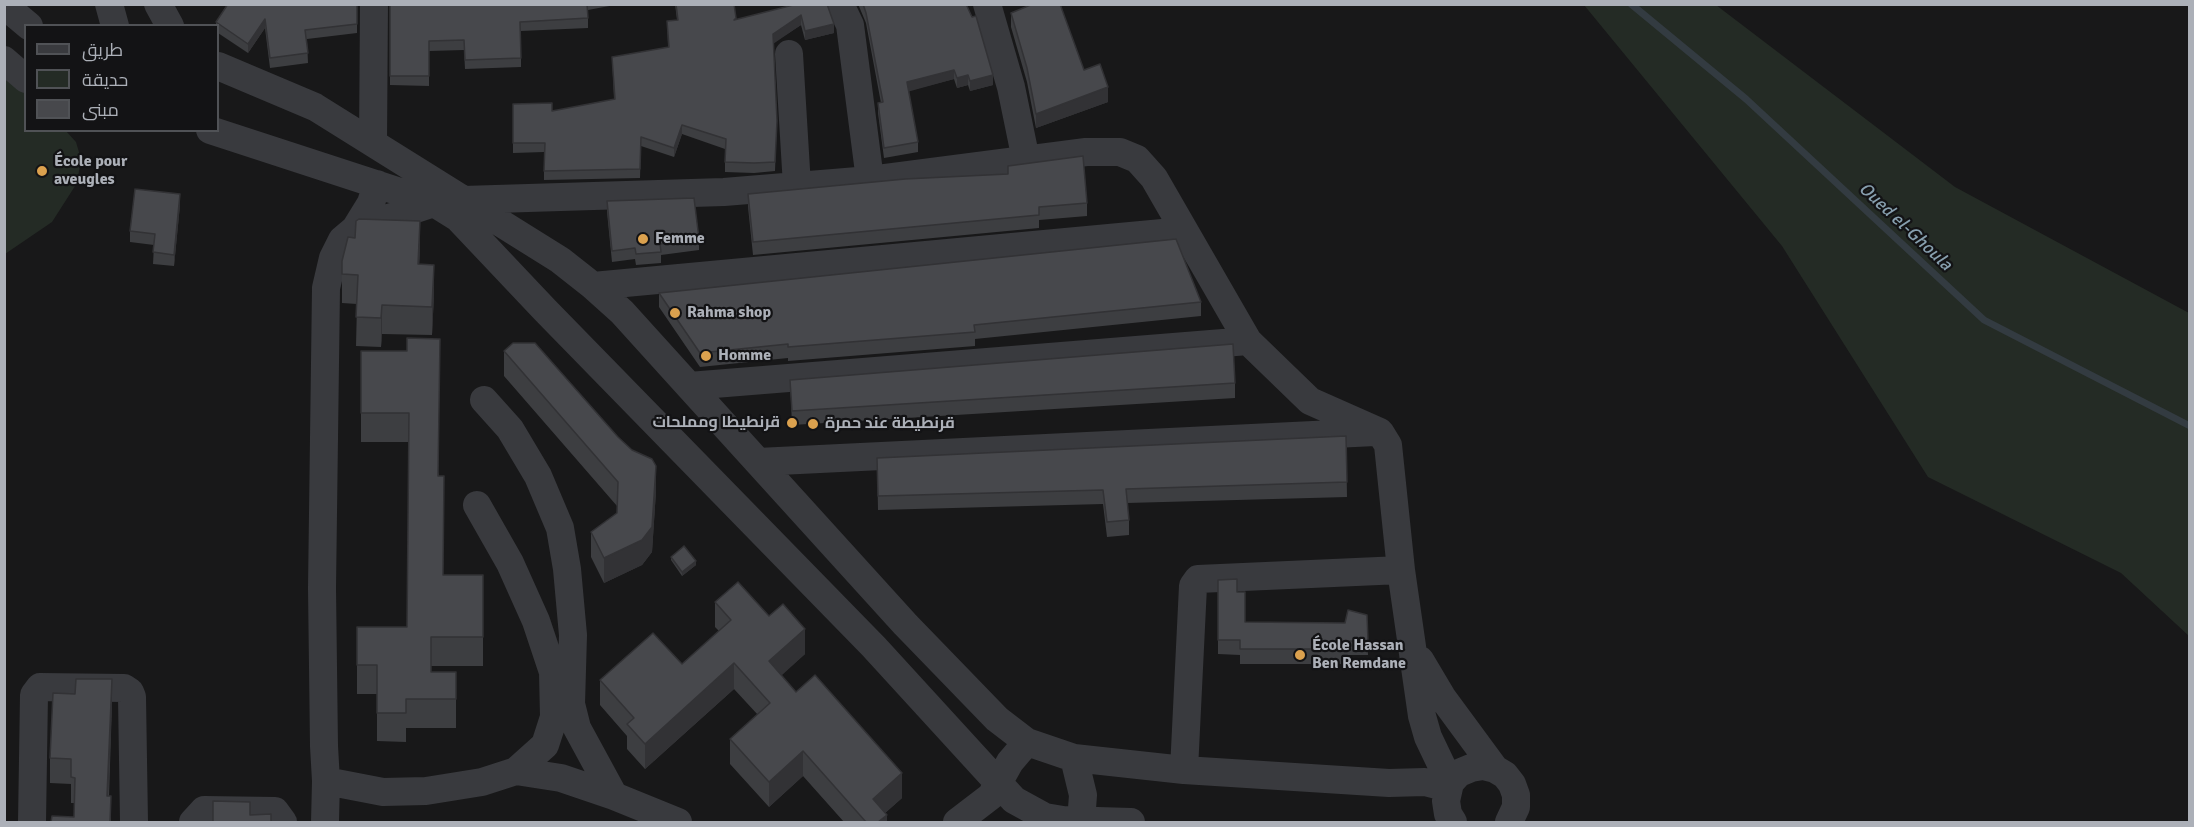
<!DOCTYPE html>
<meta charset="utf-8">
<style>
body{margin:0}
#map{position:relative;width:2194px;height:827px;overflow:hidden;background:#181819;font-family:Signika,Cairo,sans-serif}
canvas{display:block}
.frame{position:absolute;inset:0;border:6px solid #acb0b8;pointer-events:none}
.legend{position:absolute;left:24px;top:24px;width:195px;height:108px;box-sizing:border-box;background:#131315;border:2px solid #505256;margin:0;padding:8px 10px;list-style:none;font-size:18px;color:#acb0b8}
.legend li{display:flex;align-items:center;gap:12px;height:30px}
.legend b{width:30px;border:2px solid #505256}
</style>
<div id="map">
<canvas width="2194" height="827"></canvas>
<div class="frame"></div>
<ul class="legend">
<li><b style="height:8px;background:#393a3e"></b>طريق</li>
<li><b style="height:16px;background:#242b25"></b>حديقة</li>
<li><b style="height:16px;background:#47484c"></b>مبنى</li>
</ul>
</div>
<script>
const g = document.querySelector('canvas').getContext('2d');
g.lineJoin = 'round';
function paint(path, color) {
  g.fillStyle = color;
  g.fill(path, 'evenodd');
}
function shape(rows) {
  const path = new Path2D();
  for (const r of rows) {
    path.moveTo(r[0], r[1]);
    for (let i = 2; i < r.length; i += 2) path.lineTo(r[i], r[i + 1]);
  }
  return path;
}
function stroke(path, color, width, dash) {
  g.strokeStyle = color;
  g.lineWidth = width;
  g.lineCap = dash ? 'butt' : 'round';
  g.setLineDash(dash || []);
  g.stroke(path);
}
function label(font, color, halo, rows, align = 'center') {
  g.font = font + ' Signika,Cairo,sans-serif';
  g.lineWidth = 4.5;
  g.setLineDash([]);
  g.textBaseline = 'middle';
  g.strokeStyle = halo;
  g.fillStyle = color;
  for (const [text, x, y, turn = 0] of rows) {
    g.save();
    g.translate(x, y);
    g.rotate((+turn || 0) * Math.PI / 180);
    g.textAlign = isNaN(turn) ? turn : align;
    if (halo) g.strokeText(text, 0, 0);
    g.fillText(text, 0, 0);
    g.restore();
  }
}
const green = shape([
 [1584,5,1716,5,1955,187,2189,313,2189,636,2121,573,1928,477,1782,246],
 [4,66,25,87,26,130,66,131,76,142,81,159,77,183,52,222,5,254]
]);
const stream = shape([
 [1631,4,1746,99,1984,320,2190,426]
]);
const minor = shape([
 [109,4,115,26],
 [158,4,170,26],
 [840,4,850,25,870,180],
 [987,4,1011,87,1026,160],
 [4,5,29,26],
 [789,54,797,186],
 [4,60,26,79],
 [218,66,315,107,560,260,593,286,622,312,689,386,905,624,997,719,1027,742,1074,758,1184,770,1389,783,1425,782,1448,788],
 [210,130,434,203,458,218,545,310,874,647,1014,800,1045,817,1063,820,1131,822],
 [373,143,374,4],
 [377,184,371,203,355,229,434,203],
 [463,200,724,192,870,180,1086,152,1120,152,1137,159,1154,178,1248,341,1310,401,1380,432,1388,445,1401,570,1422,716,1428,737,1450,783],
 [355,229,342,240,333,258,326,288,322,588,324,746,326,781,383,792,426,791,482,782,516,771,561,778,614,796,678,822],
 [593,286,1184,231],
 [689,386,1248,341],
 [484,400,510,429,538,476,560,528,567,569,573,635,571,704,577,728,614,796],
 [758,462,1375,432],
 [477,505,510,563,536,621,553,672,554,717,545,745,516,771],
 [1420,660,1442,697,1495,769],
 [1074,758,1083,795,1081,822],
 [1184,770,1193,586,1198,579,1401,570],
 [32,822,34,695,40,687,124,688,130,692,132,697,134,822],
 [193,822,204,810,275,811,283,822],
 [325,822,326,781],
 [957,822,991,796,1010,762,1027,742],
 [1453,822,1448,814,1446,801,1450,783,1459,773,1471,768,1483,766,1495,769,1505,775,1512,784,1516,795,1516,807,1509,822]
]);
const wall = shape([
 [357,4,357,33,307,39,308,63,270,68,265,28,248,53,218,33,218,26,216,26,216,22],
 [390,4,620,4,588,10,588,28,521,31,521,67,465,69,464,50,429,51,429,86,390,85],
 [675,4,734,4,736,20,797,4,834,33,805,40,801,25,773,43,777,121,775,171,754,173,725,172,725,149,682,134,674,157,641,146,640,178,544,180,544,152,513,153,513,104,552,111,614,99,612,57,668,47,667,21,677,20],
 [858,4,966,4,993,85,970,91,968,85,957,88,954,79,908,91,918,142,918,152,884,158,878,113,878,103,881,103,866,23],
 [1011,13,1084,70,1108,102,1036,128,1027,82,1011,27],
 [1008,166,1087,203,1087,216,1039,220,1039,228,753,255,748,207,748,194,1008,174],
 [607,201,699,239,699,250,661,255,661,263,636,265,635,259,612,262,607,212],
 [180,205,174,266,153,264,154,245,130,242,130,231],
 [420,250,419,264,434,294,432,335,382,334,381,347,356,346,357,304,342,303,342,261],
 [659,293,1201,302,1201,316,975,339,975,346,788,361,788,358,700,367,659,307],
 [361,351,407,351,439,476,443,575,483,575,483,666,431,666,431,672,456,672,456,728,406,728,406,742,377,741,377,694,357,694,357,627,407,627,409,442,361,442],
 [504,351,656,491,652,552,642,565,604,583,591,557,591,532,617,513,617,506,504,376],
 [790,380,1235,383,1235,398,792,425],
 [1346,436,1347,497,1127,503,1129,520,1129,535,1107,537,1103,504,878,510,877,458],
 [671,557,696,565,682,576,671,560],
 [1218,580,1237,592,1245,622,1345,623,1367,615,1368,655,1344,655,1344,664,1240,664,1240,655,1218,654],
 [715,602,769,616,805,654,781,675,796,692,902,798,885,813,887,822,844,822,803,776,769,807,730,764,730,739,758,715,734,689,645,769,627,749,627,736,600,705,600,680,682,664,719,631,715,627],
 [112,704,109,796,111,796,111,822,51,822,74,817,74,803,71,803,71,784,50,783,50,758]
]);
const shadedWall = shape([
 [801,15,801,25,773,44,773,34],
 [265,19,265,28,248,53,248,44],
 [834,24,834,33,805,40,805,31],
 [954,70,954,79,907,92,907,82],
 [968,75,968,85,957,88,957,78],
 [993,75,993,85,970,91,970,81],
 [1108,87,1108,102,1036,128,1036,114],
 [682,125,682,134,674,157,674,148],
 [180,194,180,205,174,266,174,255],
 [420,221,420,250,418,293,418,264],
 [434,265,434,294,432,335,432,307],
 [382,305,382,334,381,347,381,318],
 [656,466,656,491,652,552,642,565,604,583,604,558],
 [696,561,696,565,682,576,682,572],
 [805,629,805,654,769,687,769,661],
 [734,663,734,689,645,769,645,744],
 [112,679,112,704,107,822,107,796],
 [803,751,803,776,769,807,769,782],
 [902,773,902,798,875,822,873,799],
 [887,815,887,822,878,822]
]);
const building = shape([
 [228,4,357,4,357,24,305,30,308,53,270,58,265,19,248,44,216,22,228,4],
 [390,4,587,4,588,18,520,22,521,58,465,60,464,40,429,41,429,76,390,76,390,4],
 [676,4,734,4,736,18,734,20,797,4,827,4,834,24,805,31,801,15,773,34,777,121,775,162,754,163,725,162,726,139,682,125,674,148,641,137,640,169,544,171,545,143,513,143,513,104,552,103,552,111,615,99,612,57,669,47,667,21,678,20,676,4],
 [863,4,966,4,972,17,976,16,993,75,970,81,968,75,957,78,954,70,907,82,918,142,884,148,878,103,883,102,866,13,863,4],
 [1033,4,1060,4,1084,70,1100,64,1108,87,1036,114,1027,68,1011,13,1033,4],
 [1083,156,1087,203,1039,207,1039,215,753,242,748,194,905,179,1008,174,1008,166,1083,156],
 [135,189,180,194,174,255,153,252,155,234,130,231,135,189],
 [694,198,699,239,660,244,661,252,636,254,635,248,612,251,607,201,694,198],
 [359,219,420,221,418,264,434,265,432,307,382,305,381,318,356,317,358,275,342,274,342,261,348,237,355,238,356,221,359,219],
 [1176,239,1201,302,974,325,975,332,788,347,788,344,700,353,659,293,1176,239],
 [407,338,440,339,438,476,444,476,443,575,483,575,483,637,431,637,431,672,456,672,456,699,406,699,406,713,377,713,377,665,357,665,357,627,407,627,409,413,361,413,361,351,407,351,407,338],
 [513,343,535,343,618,437,632,450,652,459,656,466,652,527,642,540,604,558,591,532,617,513,618,482,504,351,513,343],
 [1233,344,1235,383,792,411,790,380,1233,344],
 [1346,436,1347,482,1126,489,1129,520,1107,522,1103,490,878,496,877,458,1346,436],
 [684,546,696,561,682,572,671,557,684,546],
 [1237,579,1237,592,1245,592,1245,622,1345,623,1348,610,1367,615,1368,641,1344,641,1344,649,1240,649,1240,640,1218,640,1218,580,1237,579],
 [738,582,769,616,783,604,805,629,769,661,796,692,815,675,902,773,873,799,887,815,878,822,866,822,803,751,769,782,730,739,770,703,734,663,645,744,627,724,634,718,600,680,653,633,682,664,731,620,715,602,738,582],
 [76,679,112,679,107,796,111,796,110,822,51,822,52,816,74,817,75,778,71,777,71,759,50,758,53,693,75,694,76,679],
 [213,801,250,802,250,815,271,814,271,822,213,822,213,801]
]);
const markers = [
 [42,171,6,"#dba14e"],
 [643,239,6,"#dba14e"],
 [675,313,6,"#dba14e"],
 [706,356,6,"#dba14e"],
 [792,423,6,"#dba14e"],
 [813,424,6,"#dba14e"],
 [1300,655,6,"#dba14e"]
];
const poiNames = [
 ["École pour",54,162],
 ["aveugles",54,180],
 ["Femme",655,239],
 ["Rahma shop",687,313],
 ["Homme",718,356],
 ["قرنطيطا ومملحات",780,423,"right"],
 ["قرنطيطة عند حمرة",825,424],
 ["École Hassan",1312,646],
 ["Ben Remdane",1312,664]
];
const waterNames = [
 ["Oued el-Ghoula",1905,227,43]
];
paint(green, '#242b25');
stroke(stream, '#333b41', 7);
stroke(minor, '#393a3e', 28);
paint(wall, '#3d3e41');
paint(shadedWall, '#323235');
paint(building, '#47484c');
stroke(building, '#323235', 1.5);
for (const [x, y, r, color] of markers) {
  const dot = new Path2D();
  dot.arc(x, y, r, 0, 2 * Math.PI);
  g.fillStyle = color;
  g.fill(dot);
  stroke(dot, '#131315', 2);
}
label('bold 16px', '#acb0b8', '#131315', poiNames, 'left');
label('italic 18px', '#879fae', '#131315', waterNames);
</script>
